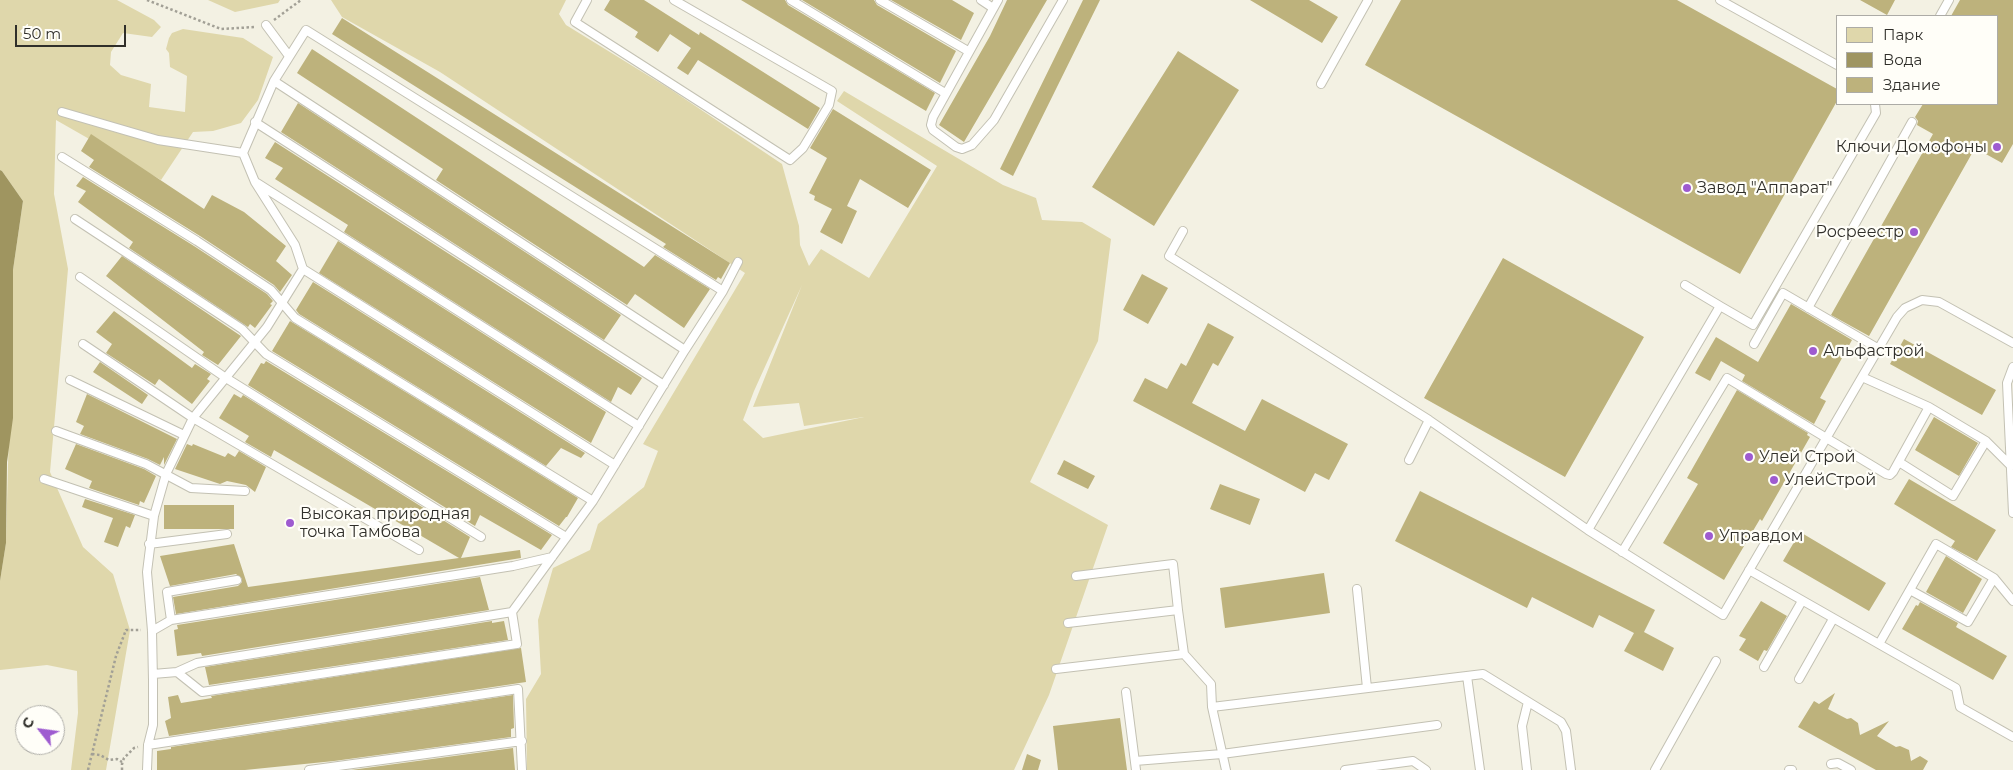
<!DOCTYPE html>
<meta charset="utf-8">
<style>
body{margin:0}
#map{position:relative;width:2013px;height:770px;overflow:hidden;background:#f3f1e3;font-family:Montserrat,sans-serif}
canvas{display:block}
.legend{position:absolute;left:1836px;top:15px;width:162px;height:90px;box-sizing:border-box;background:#fffef8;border:1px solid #acaba6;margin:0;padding:6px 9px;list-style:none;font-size:15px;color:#302f2a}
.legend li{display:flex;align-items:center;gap:10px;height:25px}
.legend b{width:25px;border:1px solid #acaba6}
.north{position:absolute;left:15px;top:705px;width:50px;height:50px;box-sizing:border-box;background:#fffef8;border:1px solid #acaba6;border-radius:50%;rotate:300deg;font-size:14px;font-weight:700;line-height:20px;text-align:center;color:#302f2a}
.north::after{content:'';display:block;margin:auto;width:18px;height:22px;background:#9e5bd0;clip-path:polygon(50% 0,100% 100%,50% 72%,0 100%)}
.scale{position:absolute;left:15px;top:25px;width:111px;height:22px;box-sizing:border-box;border:2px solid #302f2a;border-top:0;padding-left:6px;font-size:15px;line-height:18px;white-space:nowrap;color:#302f2a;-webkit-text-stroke:4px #fffef8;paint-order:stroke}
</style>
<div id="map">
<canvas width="2013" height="770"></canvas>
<ul class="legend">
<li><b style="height:14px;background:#dfd7ab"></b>Парк</li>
<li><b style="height:14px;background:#9f9560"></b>Вода</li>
<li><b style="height:14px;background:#bdb27c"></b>Здание</li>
</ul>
<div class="north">С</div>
<div class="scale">50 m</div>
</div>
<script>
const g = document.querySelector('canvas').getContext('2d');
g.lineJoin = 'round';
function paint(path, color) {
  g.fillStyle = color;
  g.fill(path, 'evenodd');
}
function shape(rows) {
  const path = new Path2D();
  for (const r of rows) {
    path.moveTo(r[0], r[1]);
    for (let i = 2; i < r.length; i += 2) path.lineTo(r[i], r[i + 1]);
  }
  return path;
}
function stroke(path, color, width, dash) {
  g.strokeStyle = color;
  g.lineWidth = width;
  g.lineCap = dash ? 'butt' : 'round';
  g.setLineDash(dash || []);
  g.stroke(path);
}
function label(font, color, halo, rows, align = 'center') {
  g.font = font + ' Montserrat,sans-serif';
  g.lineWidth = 4.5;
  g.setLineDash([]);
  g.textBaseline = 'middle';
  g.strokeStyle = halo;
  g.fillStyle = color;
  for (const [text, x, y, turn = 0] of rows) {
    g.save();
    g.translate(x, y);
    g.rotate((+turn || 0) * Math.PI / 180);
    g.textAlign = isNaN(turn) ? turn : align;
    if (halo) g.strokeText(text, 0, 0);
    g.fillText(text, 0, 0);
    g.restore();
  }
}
const green = shape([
 [0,0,117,0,154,20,161,27,152,37,123,33,111,52,110,65,121,75,151,84,149,107,185,112,187,76,170,67,169,53,166,49,169,38,172,33,183,29,243,38,273,57,258,100,241,123,213,131,193,132,161,180,56,120,54,194,68,269,50,472,83,547,113,574,130,630,106,770,71,770,78,713,77,671,47,665,0,670,0,581,6,543,13,270,23,201,2,171,0,170],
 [208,0,280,0,278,3,235,12],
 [331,0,566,0,559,14,566,25,670,89,782,164,799,226,800,245,809,266,821,249,869,278,937,166,837,101,844,91,1003,185,1036,198,1042,220,1082,222,1111,239,1098,341,1030,482,1108,525,1049,695,1014,770,527,770,526,699,541,674,538,620,553,568,590,550,598,524,644,487,658,451,643,444,745,273,440,72,342,17],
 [802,285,753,407,799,403,804,426,864,417,763,438,743,420,754,391]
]);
const water = shape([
 [0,170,2,171,23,201,13,270,13,418,7,462,6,543,0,581]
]);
const building = shape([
 [610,0,644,0,699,35,700,32,820,108,808,129,698,60,688,75,677,68,691,48,670,34,658,52,635,37,638,32,604,10],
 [741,0,785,0,788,5,935,93,926,111],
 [802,0,874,0,877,5,956,51,940,83],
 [891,0,952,0,974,13,961,40],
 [1007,0,1047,0,964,142,939,125,990,36],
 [1083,0,1100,0,1013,176,1000,169],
 [1250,0,1309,0,1338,17,1322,43],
 [1401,0,1677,0,1837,89,1837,101,1740,274,1365,65],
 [1860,0,1895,0,1887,15],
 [1960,0,2013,0,2013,144,2002,163,1975,148,1869,336,1831,315,1933,134,1917,125,1918,121,1915,117,1923,104,1997,104,1997,16,1951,16],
 [342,18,730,263,721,279,718,277,716,280,663,247,666,244,332,34],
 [312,49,644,267,655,255,710,289,684,328,635,294,627,305,436,180,443,169,297,73],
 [1178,51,1239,90,1154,226,1092,187],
 [298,103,621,315,604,340,281,132],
 [833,109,931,170,908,208,860,179,847,206,857,211,842,244,820,232,832,209,814,200,815,196,809,193,827,158,810,148],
 [91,134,204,209,212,195,244,212,286,246,276,261,292,275,280,292,274,285,200,236,89,167,94,160,81,151],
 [275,142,642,378,631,395,618,387,611,402,344,232,348,225,275,179,283,168,265,158],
 [83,177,194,246,267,294,273,301,270,304,272,305,255,328,250,324,248,327,129,248,133,242,78,202,86,191,76,186],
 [338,241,606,412,591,443,319,273],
 [122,256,241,336,218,365,202,355,204,352,106,276],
 [1503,258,1644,337,1565,477,1424,398],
 [1142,274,1168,288,1148,324,1123,310],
 [313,282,585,453,581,458,561,448,546,466,299,314,296,310],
 [1791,304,1852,340,1820,398,1826,401,1814,424,1742,381,1745,375,1721,361,1710,381,1695,373,1716,337,1758,362],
 [114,311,192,368,195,364,211,374,207,379,210,381,192,404,159,379,155,385,106,353,112,344,96,332],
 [290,321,578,498,567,517,566,517,559,526,272,351],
 [1208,323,1234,337,1218,366,1213,363,1192,403,1245,431,1262,399,1348,444,1329,480,1315,473,1305,492,1133,401,1145,378,1167,389,1181,363,1186,366],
 [1904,339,1996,390,1982,415,1890,364],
 [266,361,552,535,541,550,480,515,475,526,248,385,261,363,264,364],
 [100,362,148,395,142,404,93,372],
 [1737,390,1808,433,1807,435,1810,437,1762,521,1760,519,1724,580,1663,543,1698,484,1687,478],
 [87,394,177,439,164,465,164,457,160,465,148,459,80,434,84,426,76,422],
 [234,394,241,398,243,395,470,537,461,558,520,550,521,558,176,614,173,597,238,586,242,582,242,579,236,574,170,586,160,556,234,544,248,587,459,558,274,450,271,457,245,442,249,436,219,418],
 [1934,417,1978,443,1959,476,1915,450],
 [76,444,144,469,156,476,144,503,140,501,139,505,89,488,92,481,65,469],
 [187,444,192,446,193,444,225,457,228,453,235,457,239,451,266,467,255,492,246,485,227,481,220,484,175,469],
 [1064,460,1095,476,1088,489,1057,474],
 [1909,479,1996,530,1977,561,1951,547,1955,541,1894,504],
 [1220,484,1260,499,1250,525,1210,509],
 [1420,491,1655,610,1644,632,1674,648,1663,671,1624,651,1634,633,1599,615,1593,628,1532,597,1527,608,1395,541],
 [85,499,135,515,130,528,126,526,118,547,104,542,113,518,82,507],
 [164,505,234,505,234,529,164,529],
 [1800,532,1886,583,1869,611,1783,561],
 [1946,556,1982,579,1963,613,1926,592],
 [1324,573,1330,613,1225,628,1220,588],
 [480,577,489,610,202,656,201,653,177,656,174,630,178,629,177,625],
 [1761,601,1787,616,1767,651,1764,650,1758,661,1739,650,1746,639,1739,636],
 [1920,602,1958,623,1956,627,2007,656,1993,680,1902,629,1916,605,1918,606],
 [492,621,492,623,504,621,508,640,209,685,205,667],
 [521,648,526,682,169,736,165,721,171,718,168,697,178,695,181,703,212,698,211,696],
 [1835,693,1828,709,1847,719,1851,718,1858,723,1860,735,1889,721,1877,736,1896,747,1900,746,1909,750,1911,761,1920,756,1928,761,1923,770,1876,770,1798,727,1814,701,1819,704],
 [513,695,514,728,511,729,511,737,334,761,245,770,157,770,157,751,171,749,171,747],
 [1120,718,1127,770,1058,770,1053,726],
 [513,748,515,770,351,770],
 [1027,754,1041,760,1038,770,1022,770]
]);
const path = shape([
 [147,0,221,29,255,27],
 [274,20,301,0],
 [92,754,100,755,109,760,117,759,122,762],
 [88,770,116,656,126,630,141,630],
 [122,770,122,764,124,758,134,748,138,747]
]);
const lane = shape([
 [587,0,575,22,790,160,803,148,829,105,832,91,674,0],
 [791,0,945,93],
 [880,0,968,51],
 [981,0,993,8],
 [998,0,933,117,931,125,933,130,956,147,962,149,972,145,994,120,1063,0],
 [1720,0,1837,65],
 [1940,16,1949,0],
 [266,25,289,56],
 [274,81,685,350],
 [1321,84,1368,0],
 [62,112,158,140,243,153],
 [255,122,664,385],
 [62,157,197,241,271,290,295,318,593,501],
 [257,183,639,426],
 [75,219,242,329,266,354,566,537],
 [1183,231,1169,256,1429,420],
 [303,269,615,465],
 [80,277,226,378,481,537],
 [1685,285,1720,306],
 [1808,308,1912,122],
 [83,344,193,418,419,550],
 [1754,344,1783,293,1879,349],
 [2013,367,2007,383,2013,513],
 [1862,377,1929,407],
 [70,380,184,435],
 [56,431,146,464,191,488,245,491],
 [1409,460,1429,420,1588,530,1723,615,1897,317,1905,308,1922,300,1939,302,2013,343],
 [1899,462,1953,496,1986,441],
 [44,479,154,516],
 [1588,530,1720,306,1753,325,1876,113,1875,104],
 [149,544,227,534],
 [1622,552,1727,378,1886,474,1890,475,1893,472,1929,407,1986,441,2011,466],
 [1749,570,1956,688,1960,707,2013,737],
 [1076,576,1173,564,1178,610],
 [1357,589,1367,688],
 [1910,590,1968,622,1994,578],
 [171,620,167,592,237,580],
 [1068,623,1178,610,1184,654,1211,684,1212,707,1226,770],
 [152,631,171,620,513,566,552,557],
 [1879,644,1936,544,1994,578,2013,601],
 [1764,667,1802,601],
 [1056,669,1184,654],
 [177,672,202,692,517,644,512,612],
 [153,674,177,672,197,663,512,612,593,501,685,350,723,291,738,262],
 [1467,676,1480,770],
 [1799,679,1833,619],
 [1126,692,1136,770],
 [1212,707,1483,674,1561,722,1566,731,1571,770],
 [148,745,518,689,522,770],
 [1135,761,1222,754,1437,725],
 [1831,764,1838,763,1851,770],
 [147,770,148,745,153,725,153,681,152,631,147,572,154,516,166,474,193,418,267,327,303,269,295,245,255,182,243,153,274,81,306,30,723,291],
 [309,770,522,741],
 [1345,770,1413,761,1426,770],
 [1527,770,1522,726,1528,702],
 [1655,770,1716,661],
 [1789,770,1792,770]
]);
const markers = [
 [1997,147,5,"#9e5bd0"],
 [1687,188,5,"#9e5bd0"],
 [1914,232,5,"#9e5bd0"],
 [1813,351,5,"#9e5bd0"],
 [1749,457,5,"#9e5bd0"],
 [1774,480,5,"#9e5bd0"],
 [290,523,5,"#9e5bd0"],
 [1709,536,5,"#9e5bd0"]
];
const poiNames = [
 ["Ключи Домофоны",1987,147,"right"],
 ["Завод \"Аппарат\"",1697,188],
 ["Росреестр",1904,232,"right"],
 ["Альфастрой",1823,351],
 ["Улей Строй",1759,457],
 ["УлейСтрой",1784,480],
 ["Высокая природная",300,514],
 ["точка Тамбова",300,532],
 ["Управдом",1719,536]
];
paint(green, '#dfd7ab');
paint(water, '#9f9560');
paint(building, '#bdb27c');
stroke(lane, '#c3c1b3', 10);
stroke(path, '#a2a096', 2.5, [2.5, 2.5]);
stroke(lane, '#fff', 8);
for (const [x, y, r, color] of markers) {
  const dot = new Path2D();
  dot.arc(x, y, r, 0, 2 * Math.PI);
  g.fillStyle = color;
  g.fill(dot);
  stroke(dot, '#fffef8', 2);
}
label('16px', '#302f2a', '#fffef8', poiNames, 'left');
</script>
